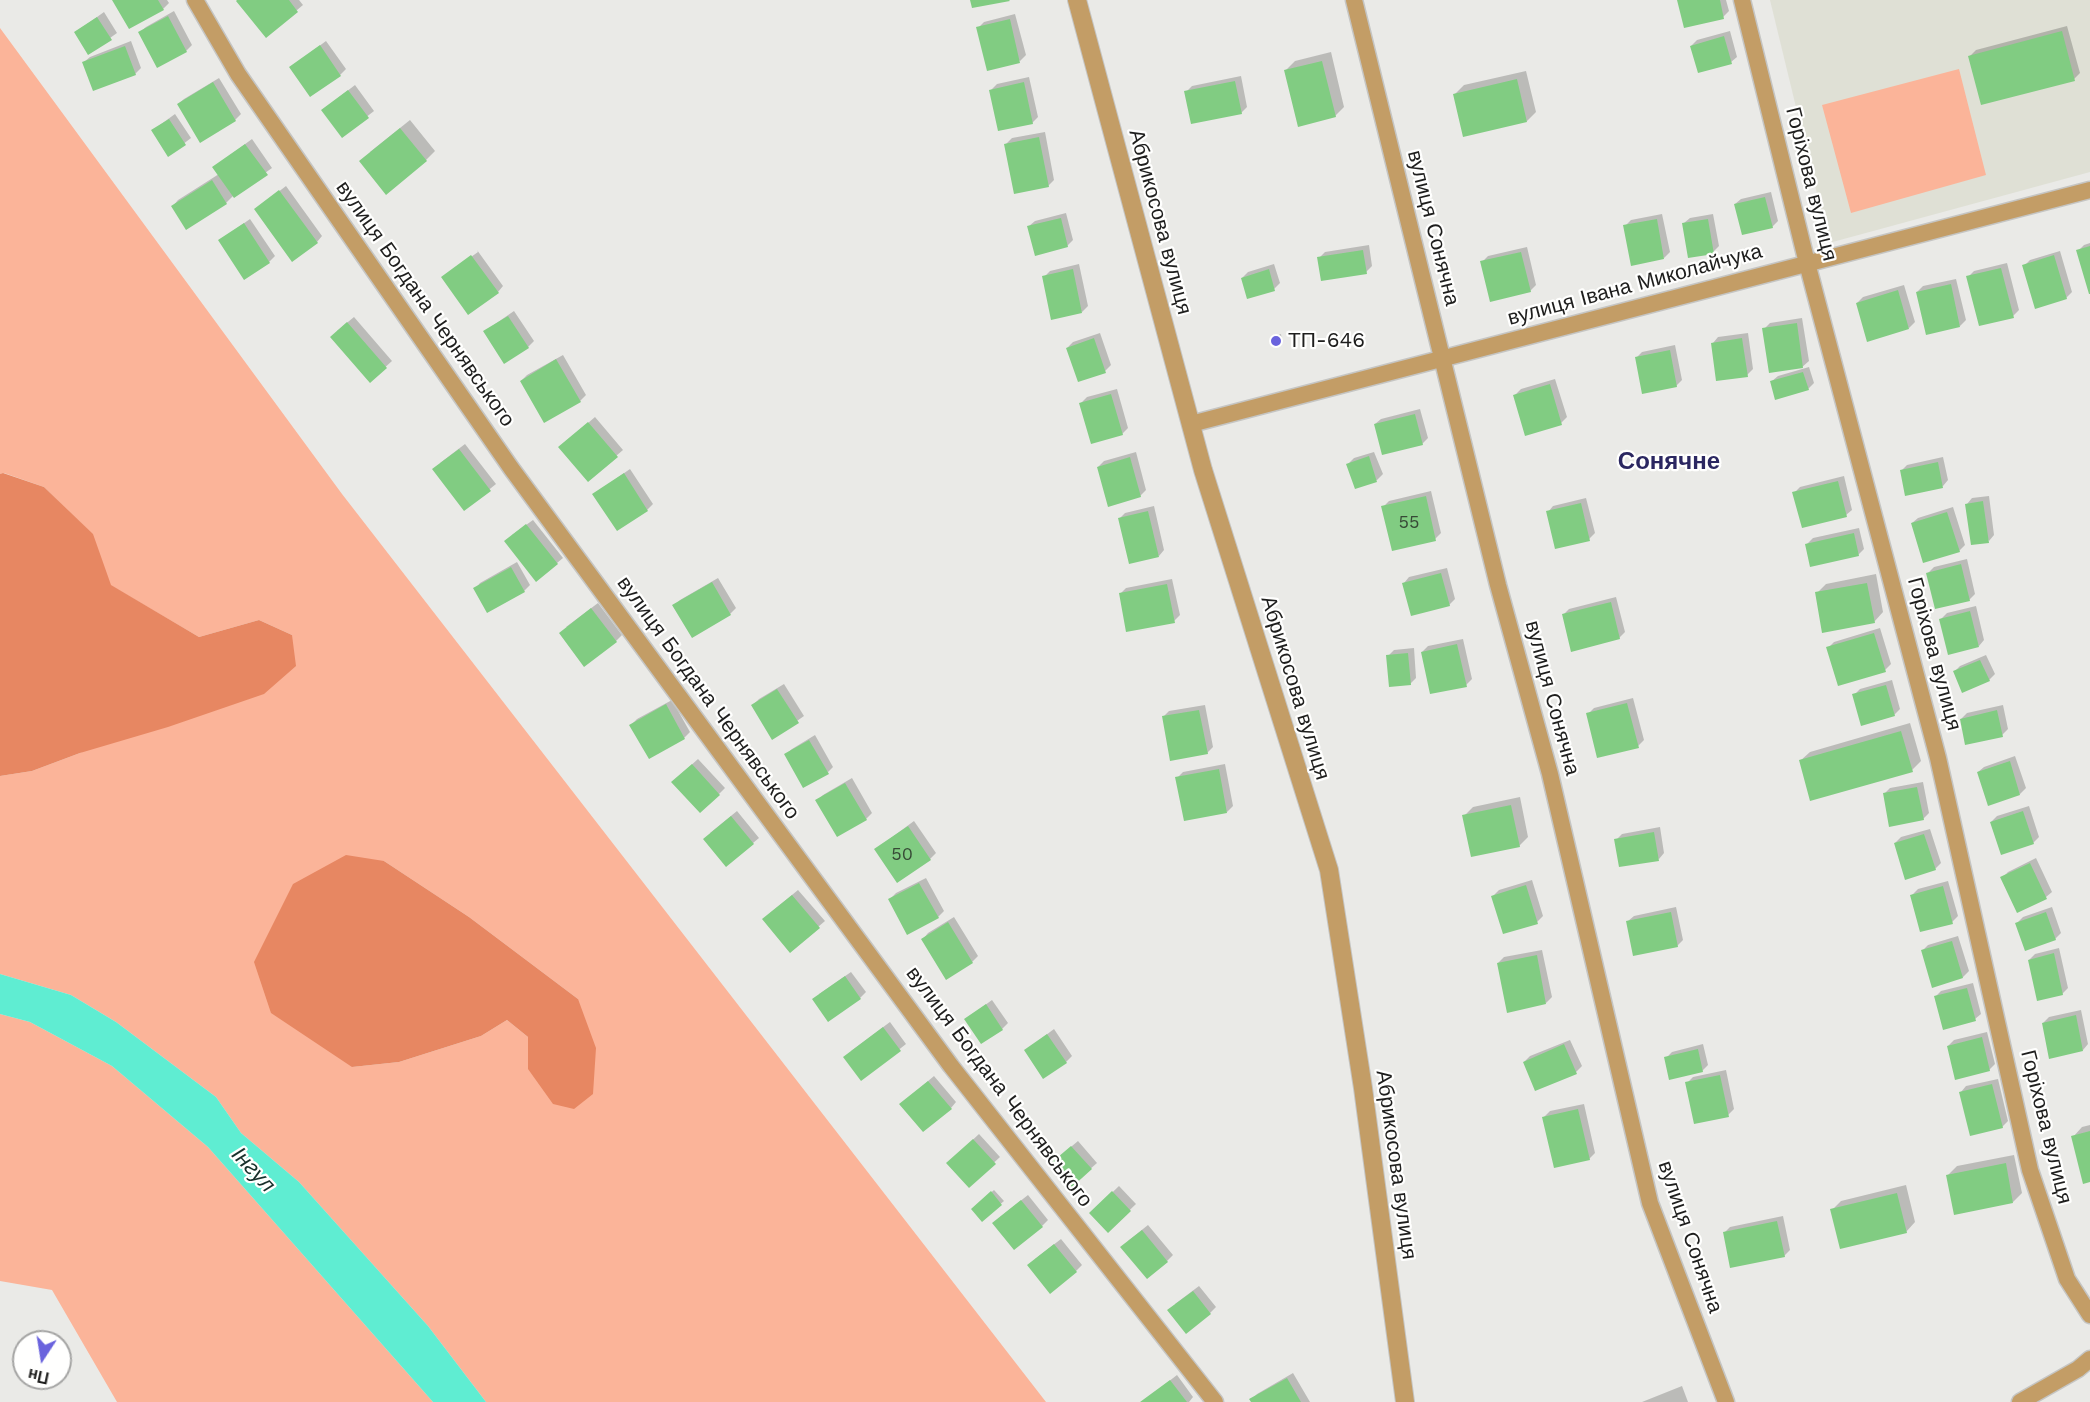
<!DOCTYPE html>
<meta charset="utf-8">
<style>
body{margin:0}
#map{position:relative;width:2090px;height:1402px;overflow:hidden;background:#eaeae7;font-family:"Work Sans",sans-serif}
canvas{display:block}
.north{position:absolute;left:12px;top:1330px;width:60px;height:60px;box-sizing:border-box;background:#fffffe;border:2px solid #a5a5a4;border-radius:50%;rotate:192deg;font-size:16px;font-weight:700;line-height:24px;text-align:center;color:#1e1e1d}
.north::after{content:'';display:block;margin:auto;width:21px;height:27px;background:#6a63dd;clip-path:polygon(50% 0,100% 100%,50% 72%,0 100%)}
</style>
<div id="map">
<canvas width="2090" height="1402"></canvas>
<div class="north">Пн</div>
</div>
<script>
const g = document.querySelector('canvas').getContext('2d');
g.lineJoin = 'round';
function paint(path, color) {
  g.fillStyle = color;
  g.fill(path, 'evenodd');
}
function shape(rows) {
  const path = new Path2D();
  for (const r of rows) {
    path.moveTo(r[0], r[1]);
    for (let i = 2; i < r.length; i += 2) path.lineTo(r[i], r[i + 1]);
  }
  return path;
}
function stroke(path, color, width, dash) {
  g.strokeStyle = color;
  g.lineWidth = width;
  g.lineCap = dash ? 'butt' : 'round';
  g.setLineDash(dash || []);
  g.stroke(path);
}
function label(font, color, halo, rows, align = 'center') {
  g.font = font + ' "Work Sans",sans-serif';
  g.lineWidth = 4.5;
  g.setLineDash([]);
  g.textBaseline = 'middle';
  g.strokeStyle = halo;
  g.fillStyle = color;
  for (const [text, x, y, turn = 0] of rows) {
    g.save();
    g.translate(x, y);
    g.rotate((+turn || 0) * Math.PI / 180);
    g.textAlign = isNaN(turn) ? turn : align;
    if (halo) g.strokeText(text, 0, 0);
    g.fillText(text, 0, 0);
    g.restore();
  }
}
const built = shape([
 [1770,0,2090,0,2090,172,1829,243]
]);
const green = shape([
 [0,28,342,494,1046,1402,486,1402,428,1326,299,1182,241,1133,216,1097,116,1022,71,995,0,974,0,776,32,771,80,753,292,635,259,620,199,637,110,585,92,534,44,487,4,473,0,474],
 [384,861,469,917,578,999,528,1069,528,1037,507,1020,481,1036,399,1062,352,1067],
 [1959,69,1986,175,1851,213,1822,105],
 [0,1014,30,1022,112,1066,208,1147,433,1402,117,1402,52,1290,0,1281]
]);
const forest = shape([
 [3,473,44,487,93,534,111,585,199,637,259,620,292,635,296,666,264,694,168,727,80,753,32,771,0,776,0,474],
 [346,855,384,861,469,917,578,999,596,1048,593,1094,574,1109,553,1104,528,1069,528,1037,507,1020,481,1036,399,1062,352,1067,271,1013,254,962,293,884]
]);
const water = shape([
 [0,974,71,995,116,1022,216,1097,241,1133,299,1182,428,1326,486,1402,433,1402,208,1147,112,1066,30,1022,0,1014]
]);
const shadow = shape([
 [114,0,167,0,169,3,163,9],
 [239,0,299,0,303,5,266,36],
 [1679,0,1726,0,1729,11,1723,17],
 [174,11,192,45,186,51,140,32,146,27],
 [104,12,117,33,89,53,76,32],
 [1015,14,1026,55,1020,61,978,28,984,22],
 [2067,26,2080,73,2074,79,1970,56,1976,50],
 [1730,31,1737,57,1731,62,1691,46,1697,40],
 [131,41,141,68,135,74,84,62,90,57],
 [326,41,346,69,340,75,291,67],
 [1331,52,1344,107,1335,116,1286,70,1295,61],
 [1526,71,1536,112,1527,121,1455,94,1464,85],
 [1241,76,1247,107,1241,113,1186,92,1192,86],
 [1029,77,1038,117,1032,123,991,90,997,84],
 [219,78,241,114,235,120,201,141,178,104,184,99],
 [355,85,374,111,342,136,329,105],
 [175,114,191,138,169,155,153,130],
 [410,120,435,151,426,160,370,152],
 [1045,132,1054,180,1048,186,1006,144,1012,138],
 [252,139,272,168,234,195,226,203,187,228,173,206,178,200,219,174,214,167],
 [286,186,322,236,317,242,256,209],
 [1771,192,1778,221,1772,227,1735,204,1741,199],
 [1066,213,1073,240,1067,246,1029,226,1035,221],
 [1662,214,1670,252,1664,258,1625,226,1631,220],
 [1713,214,1719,246,1713,252,1684,223,1690,218],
 [250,219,275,256,269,262,220,240],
 [2090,243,2090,291,2078,251,2084,245],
 [1369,245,1372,266,1366,272,1319,258,1325,252],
 [1527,247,1536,285,1530,291,1482,262,1488,256],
 [477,250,503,286,498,292,447,274,478,252],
 [2060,251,2072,292,2066,298,2024,266,2030,260],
 [2007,263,2019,310,2013,316,1968,277,1974,271],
 [1079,264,1088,306,1082,312,1044,277,1050,271],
 [1274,264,1280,283,1274,289,1242,278,1248,272],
 [1956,279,1966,320,1960,326,1917,292,1923,286],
 [1904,285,1915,322,1909,328,1857,303,1863,297],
 [514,311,534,341,528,347,485,331],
 [354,317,392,361,370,381,337,331],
 [1802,318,1809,361,1801,368,1764,329,1770,323],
 [1100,333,1111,365,1105,371,1067,348,1073,342],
 [1748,333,1753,369,1747,375,1713,343,1718,337],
 [1281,334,1282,341,1280,344,1273,337],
 [1675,345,1682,380,1676,386,1636,358,1642,352],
 [563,355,586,395,580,401,521,381,527,375],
 [1809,367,1814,383,1808,389,1772,381,1778,376],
 [1555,379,1567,417,1561,423,1515,395,1521,389],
 [1117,389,1128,428,1122,434,1081,403,1087,397],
 [1420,409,1428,438,1422,444,1375,424,1381,419],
 [595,417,623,450,588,480,566,442],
 [465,444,496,484,465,509,440,463],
 [1136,452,1146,490,1140,496,1098,467,1104,461],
 [1374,452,1383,474,1377,480,1356,487,1348,464,1354,458],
 [1943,457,1948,480,1943,486,1901,471,1907,465],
 [630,469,653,504,647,510,594,494],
 [1844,476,1852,510,1846,515,1794,493,1800,487],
 [1431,491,1441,533,1435,539,1383,507,1389,501],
 [1989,496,1994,535,1989,541,1967,504,1972,498],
 [1586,498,1595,533,1589,539,1548,512,1553,506],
 [1154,506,1164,550,1159,556,1119,519,1125,513],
 [1953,507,1965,545,1959,551,1912,523,1918,518],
 [533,520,563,558,557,563,512,535],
 [1859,528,1864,549,1858,555,1807,544,1813,538],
 [1967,559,1975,594,1969,600,1928,573,1934,567],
 [517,562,530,585,524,591,475,589,480,583],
 [1447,568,1455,599,1449,605,1404,583,1409,577],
 [1876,574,1883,612,1874,622,1817,593,1826,584],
 [718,578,736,608,730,614,674,606,680,600],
 [1172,579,1180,615,1174,621,1120,594,1126,588],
 [1616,597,1625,632,1619,638,1563,615,1569,609],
 [598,603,622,635,616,641,566,627],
 [1976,606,1984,640,1979,646,1941,619,1947,613],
 [1880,628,1891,664,1885,670,1828,648,1834,642],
 [1463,639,1472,679,1466,685,1422,652,1428,646],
 [1414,648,1416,678,1410,684,1388,656,1394,650],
 [1986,655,1995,674,1989,680,1954,672,1960,666],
 [1892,680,1900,709,1894,715,1854,695,1860,689],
 [784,684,804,716,773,738,753,705,759,699],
 [1633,698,1644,740,1638,746,1588,714,1594,708],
 [672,700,690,732,684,738,649,757,631,725,637,719],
 [1205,705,1213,747,1207,753,1163,717,1169,711],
 [2003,705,2008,729,2002,735,1961,719,1967,713],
 [1910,723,1921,761,1912,770,1800,761,1810,752],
 [815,735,833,767,828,772,786,754,792,749],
 [2015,756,2026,788,2020,794,1978,772,1984,767],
 [698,759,725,788,719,794,679,776],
 [1225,764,1233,806,1227,812,1177,778,1183,772],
 [852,778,872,813,866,819,817,801,823,795],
 [1923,782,1929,813,1923,819,1884,794,1890,788],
 [1520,797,1528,837,1519,846,1464,816,1473,807],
 [2029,806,2039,837,2033,843,1991,822,1997,816],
 [737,811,759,838,753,843,710,833],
 [914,821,936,853,930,859,876,849],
 [1660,827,1664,853,1659,859,1616,840,1622,834],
 [1930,829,1941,863,1935,869,1895,843,1901,837],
 [2036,858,2052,892,2046,897,2002,878,2008,872],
 [926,878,944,911,938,917,890,899,896,893],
 [1532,880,1543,916,1537,922,1493,896,1499,890],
 [1948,881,1958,916,1952,922,1912,895,1918,889],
 [798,890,825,921,791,950,770,913],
 [1676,907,1683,940,1677,946,1628,921,1634,916],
 [2052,907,2061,933,2055,939,2017,923,2023,917],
 [954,917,978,956,972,962,923,939,928,933],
 [1958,936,1969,971,1963,977,1933,986,1922,951,1928,945],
 [2059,948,2068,988,2062,994,2029,960,2035,954],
 [1542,950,1552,997,1546,1003,1498,963,1504,957],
 [851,972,866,992,860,998,819,994],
 [1973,983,1981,1014,1975,1019,1935,997,1941,991],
 [992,1000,1008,1023,1002,1029,966,1019],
 [2081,1010,2088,1044,2083,1050,2043,1023,2049,1017],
 [890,1022,906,1044,862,1079,851,1051],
 [1054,1029,1072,1056,1066,1062,1026,1050],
 [1987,1032,1995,1064,1989,1070,1948,1046,1954,1040],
 [1570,1040,1582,1066,1576,1072,1524,1062,1530,1056],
 [1703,1044,1708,1065,1702,1071,1666,1058,1672,1052],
 [1726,1070,1734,1109,1728,1115,1687,1083,1693,1077],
 [934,1076,956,1102,951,1108,907,1099],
 [1998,1079,2008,1121,2002,1127,1961,1092,1966,1086],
 [1584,1104,1595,1153,1589,1159,1544,1117,1550,1111],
 [2090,1125,2090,1180,2073,1137,2082,1127],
 [979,1134,1000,1157,969,1186,948,1163],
 [1078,1141,1097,1163,1072,1185,1059,1157],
 [2014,1155,2022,1193,2013,1202,1948,1175,1957,1166],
 [1906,1185,1915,1222,1906,1232,1832,1210,1841,1201],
 [1119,1186,1136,1204,1108,1231,1091,1213],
 [994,1190,1004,1201,982,1220,973,1209],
 [1028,1195,1048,1220,1042,1226,1000,1217],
 [1783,1216,1790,1250,1784,1256,1724,1233,1730,1227],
 [1148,1225,1173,1255,1167,1261,1128,1241],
 [1061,1239,1082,1265,1076,1271,1035,1259],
 [1199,1286,1216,1307,1210,1313,1175,1304],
 [1293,1373,1310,1402,1253,1402,1251,1400,1257,1394],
 [1177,1375,1193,1397,1189,1402,1142,1402],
 [1682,1386,1688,1402,1642,1402]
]);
const building = shape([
 [112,0,158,0,164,10,129,29],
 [237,0,289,0,298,12,266,38,236,1],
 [970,0,1009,0,1010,1,972,8],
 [1677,0,1720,0,1724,19,1684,28],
 [168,16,187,52,157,68,138,32],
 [97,17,112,40,88,55,74,32],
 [1010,19,1020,63,987,71,976,27],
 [2062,31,2075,81,1981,105,1968,56],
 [1724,36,1732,64,1698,73,1690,46],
 [320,45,341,76,310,97,289,67],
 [125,46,136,75,93,91,82,62],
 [1322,61,1336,117,1298,127,1284,70],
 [1517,79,1527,122,1463,137,1453,94],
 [1235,81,1242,114,1191,124,1184,91],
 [213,82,236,121,200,143,177,104],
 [1024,82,1033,124,998,131,989,90],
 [348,90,369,118,342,138,321,110],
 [169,119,186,145,168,157,151,130],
 [400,128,427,161,386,195,359,161],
 [1039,137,1049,187,1014,194,1004,144],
 [245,144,268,175,234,198,212,167],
 [212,180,227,204,186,230,171,206],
 [279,190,318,243,292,262,254,209],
 [1765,197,1773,228,1742,235,1734,204],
 [1061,218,1068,247,1035,256,1027,226],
 [1657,219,1664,259,1631,266,1623,225],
 [1708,219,1714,254,1688,258,1682,223],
 [244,223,270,263,244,280,218,240],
 [2090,246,2090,294,2089,294,2076,250],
 [1363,250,1367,274,1321,281,1317,257],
 [1521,252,1531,292,1490,302,1480,261],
 [471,255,499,293,468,315,441,277],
 [2054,255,2067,299,2035,309,2022,265],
 [2001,268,2014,318,1979,326,1966,276],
 [1073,269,1082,313,1051,320,1042,276],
 [1269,269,1275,291,1247,299,1241,278],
 [1951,284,1960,327,1926,335,1916,292],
 [1898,290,1909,329,1867,342,1856,303],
 [508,316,529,348,504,364,483,331],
 [347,322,387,368,370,383,330,337],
 [1797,323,1803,368,1769,373,1762,328],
 [1279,335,1280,345,1274,346,1272,337],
 [1094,338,1106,373,1078,382,1066,348],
 [1742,338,1748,377,1716,381,1711,343],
 [1670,350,1677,387,1642,394,1635,357],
 [556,359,581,402,544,423,520,381],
 [1803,372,1809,390,1775,400,1770,381],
 [1550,384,1562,425,1525,436,1513,395],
 [1111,394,1123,435,1091,444,1079,403],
 [1415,414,1423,445,1382,455,1374,424],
 [588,422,618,457,588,482,558,447],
 [459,449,491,491,464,511,432,469],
 [1369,456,1377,482,1355,489,1346,464],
 [1130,457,1141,497,1108,507,1097,467],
 [1938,462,1943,488,1905,496,1900,470],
 [624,473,648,511,617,531,592,494],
 [1838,481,1847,517,1802,528,1792,492],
 [1426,496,1436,541,1392,551,1381,506],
 [1983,501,1989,543,1971,545,1965,504],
 [1581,503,1590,541,1555,549,1546,511],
 [1148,511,1159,557,1129,564,1118,518],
 [1947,512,1960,552,1923,563,1911,523],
 [526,524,558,564,536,582,504,541],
 [1854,533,1859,556,1810,567,1805,544],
 [1961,564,1970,601,1935,609,1926,573],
 [511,567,525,592,487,613,473,588],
 [1441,573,1450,606,1411,616,1402,583],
 [712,582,731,615,692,638,672,605],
 [1867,583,1875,623,1822,633,1815,592],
 [1167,584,1175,623,1126,632,1119,593],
 [1611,602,1620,639,1571,652,1562,614],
 [591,608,617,642,584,667,559,633],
 [1970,611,1979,647,1948,655,1939,619],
 [1874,633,1886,672,1838,686,1826,647],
 [1457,644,1467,687,1430,694,1421,652],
 [1408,653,1411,685,1389,687,1386,655],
 [1980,660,1990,681,1962,693,1953,671],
 [1886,685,1895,716,1861,726,1852,694],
 [777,689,799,723,772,740,751,705],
 [1627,703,1639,748,1597,758,1586,713],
 [666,704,685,739,649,759,629,725],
 [1199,710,1208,754,1170,761,1162,716],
 [1997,710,2003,737,1965,745,1960,719],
 [1901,731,1913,772,1810,801,1799,760],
 [809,740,829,774,803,788,784,754],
 [2010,761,2020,795,1988,806,1977,772],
 [692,764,720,795,700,813,671,782],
 [1219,769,1227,813,1184,821,1175,777],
 [845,783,867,820,837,837,815,800],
 [1917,787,1924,820,1889,827,1883,793],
 [1511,805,1520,847,1471,857,1462,815],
 [2023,811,2034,844,2001,855,1990,822],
 [731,816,754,844,726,867,703,839],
 [908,826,931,860,897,883,874,849],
 [1654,832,1659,861,1619,867,1614,839],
 [1924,834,1936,870,1905,880,1894,843],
 [2030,863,2047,899,2017,913,2000,877],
 [919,883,939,918,907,935,888,899],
 [1526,885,1538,924,1503,934,1491,896],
 [1943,886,1953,924,1920,932,1910,895],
 [792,895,820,928,790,953,762,919],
 [1671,912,1678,947,1633,956,1626,921],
 [2046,912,2056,940,2025,951,2015,923],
 [948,922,973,963,946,980,921,939],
 [1952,941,1963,978,1932,988,1921,950],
 [2054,953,2063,995,2037,1001,2028,960],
 [1537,955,1546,1004,1507,1013,1497,963],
 [845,976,861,999,828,1022,812,999],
 [1967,988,1976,1021,1943,1030,1934,996],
 [986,1004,1003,1030,981,1044,964,1019],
 [2076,1015,2083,1051,2049,1059,2042,1023],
 [883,1027,901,1051,861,1081,843,1057],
 [1047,1034,1067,1063,1043,1079,1024,1050],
 [1982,1037,1990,1071,1955,1080,1947,1046],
 [1564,1044,1577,1074,1535,1091,1523,1062],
 [1698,1049,1703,1072,1669,1080,1664,1057],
 [1720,1075,1729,1117,1694,1124,1685,1082],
 [928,1081,952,1109,923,1132,899,1104],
 [1992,1084,2003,1128,1970,1136,1959,1092],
 [1578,1109,1590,1160,1554,1168,1542,1117],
 [2090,1131,2090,1182,2083,1184,2071,1136],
 [973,1139,996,1164,969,1188,946,1163],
 [1071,1146,1092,1169,1072,1187,1051,1163],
 [2006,1163,2013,1203,1954,1215,1946,1175],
 [991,1191,1002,1205,982,1222,971,1209],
 [1112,1191,1131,1211,1108,1233,1089,1213],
 [1897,1193,1907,1233,1840,1249,1830,1209],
 [1021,1200,1043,1227,1014,1250,992,1223],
 [1777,1221,1785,1257,1730,1268,1723,1232],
 [1142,1230,1168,1262,1147,1279,1120,1247],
 [1054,1244,1077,1272,1050,1294,1027,1265],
 [1193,1291,1211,1314,1186,1334,1167,1310],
 [1287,1378,1301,1402,1251,1402,1249,1399],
 [1170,1380,1187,1402,1140,1402]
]);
const minor = shape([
 [195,0,238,74,511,468,951,1066,1215,1402],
 [1354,0,1498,585,1550,774,1650,1203,1726,1402],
 [1742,0,1807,263,1938,758,2030,1170,2067,1279,2090,1315],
 [1191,424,2090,190],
 [2020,1402,2078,1369,2090,1359]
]);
const tertiary = shape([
 [1077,0,1203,470,1329,870,1363,1088,1405,1402]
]);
const markers = [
 [1276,341,6,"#6a63dd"]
];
const numberNames = [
 ["55",1409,523],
 ["50",902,855]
];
const streetNames = [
 ["Горіхова вулиця",1811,184,76],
 ["Абрикосова вулиця",1160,222,75],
 ["вулиця Сонячна",1433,228,76],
 ["вулиця Івана Миколайчука",1635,285,-15],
 ["вулиця Богдана Чернявського",425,304,55],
 ["Горіхова вулиця",1934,654,75],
 ["Абрикосова вулиця",1295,688,73],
 ["вулиця Богдана Чернявського",708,698,54],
 ["вулиця Сонячна",1552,698,75],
 ["вулиця Богдана Чернявського",999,1087,53],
 ["Горіхова вулиця",2046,1127,76],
 ["Абрикосова вулиця",1396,1165,82],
 ["вулиця Сонячна",1690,1237,71]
];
const poiNames = [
 ["ТП-646",1288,341]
];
const waterNames = [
 ["Інгул",253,1170,47]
];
const quarterNames = [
 ["Сонячне",1669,462]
];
paint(built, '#dfe0d5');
paint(green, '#fbb499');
paint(forest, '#e78762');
paint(water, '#5fedd2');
paint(shadow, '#0003');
paint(building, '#81cc82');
stroke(minor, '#c5c5c3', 19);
stroke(tertiary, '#c5c5c3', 20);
stroke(minor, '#c39d66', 16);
stroke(tertiary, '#c39d66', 18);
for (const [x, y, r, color] of markers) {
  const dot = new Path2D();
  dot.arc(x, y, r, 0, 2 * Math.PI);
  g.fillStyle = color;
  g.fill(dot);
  stroke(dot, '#fffffe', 2);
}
label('18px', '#374a36', null, numberNames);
label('21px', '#1e1e1d', '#fffffe', streetNames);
label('21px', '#1e1e1d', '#fffffe', poiNames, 'left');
label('italic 22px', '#18302b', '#fffffe', waterNames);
label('bold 24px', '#2b2761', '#fffffe', quarterNames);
</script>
